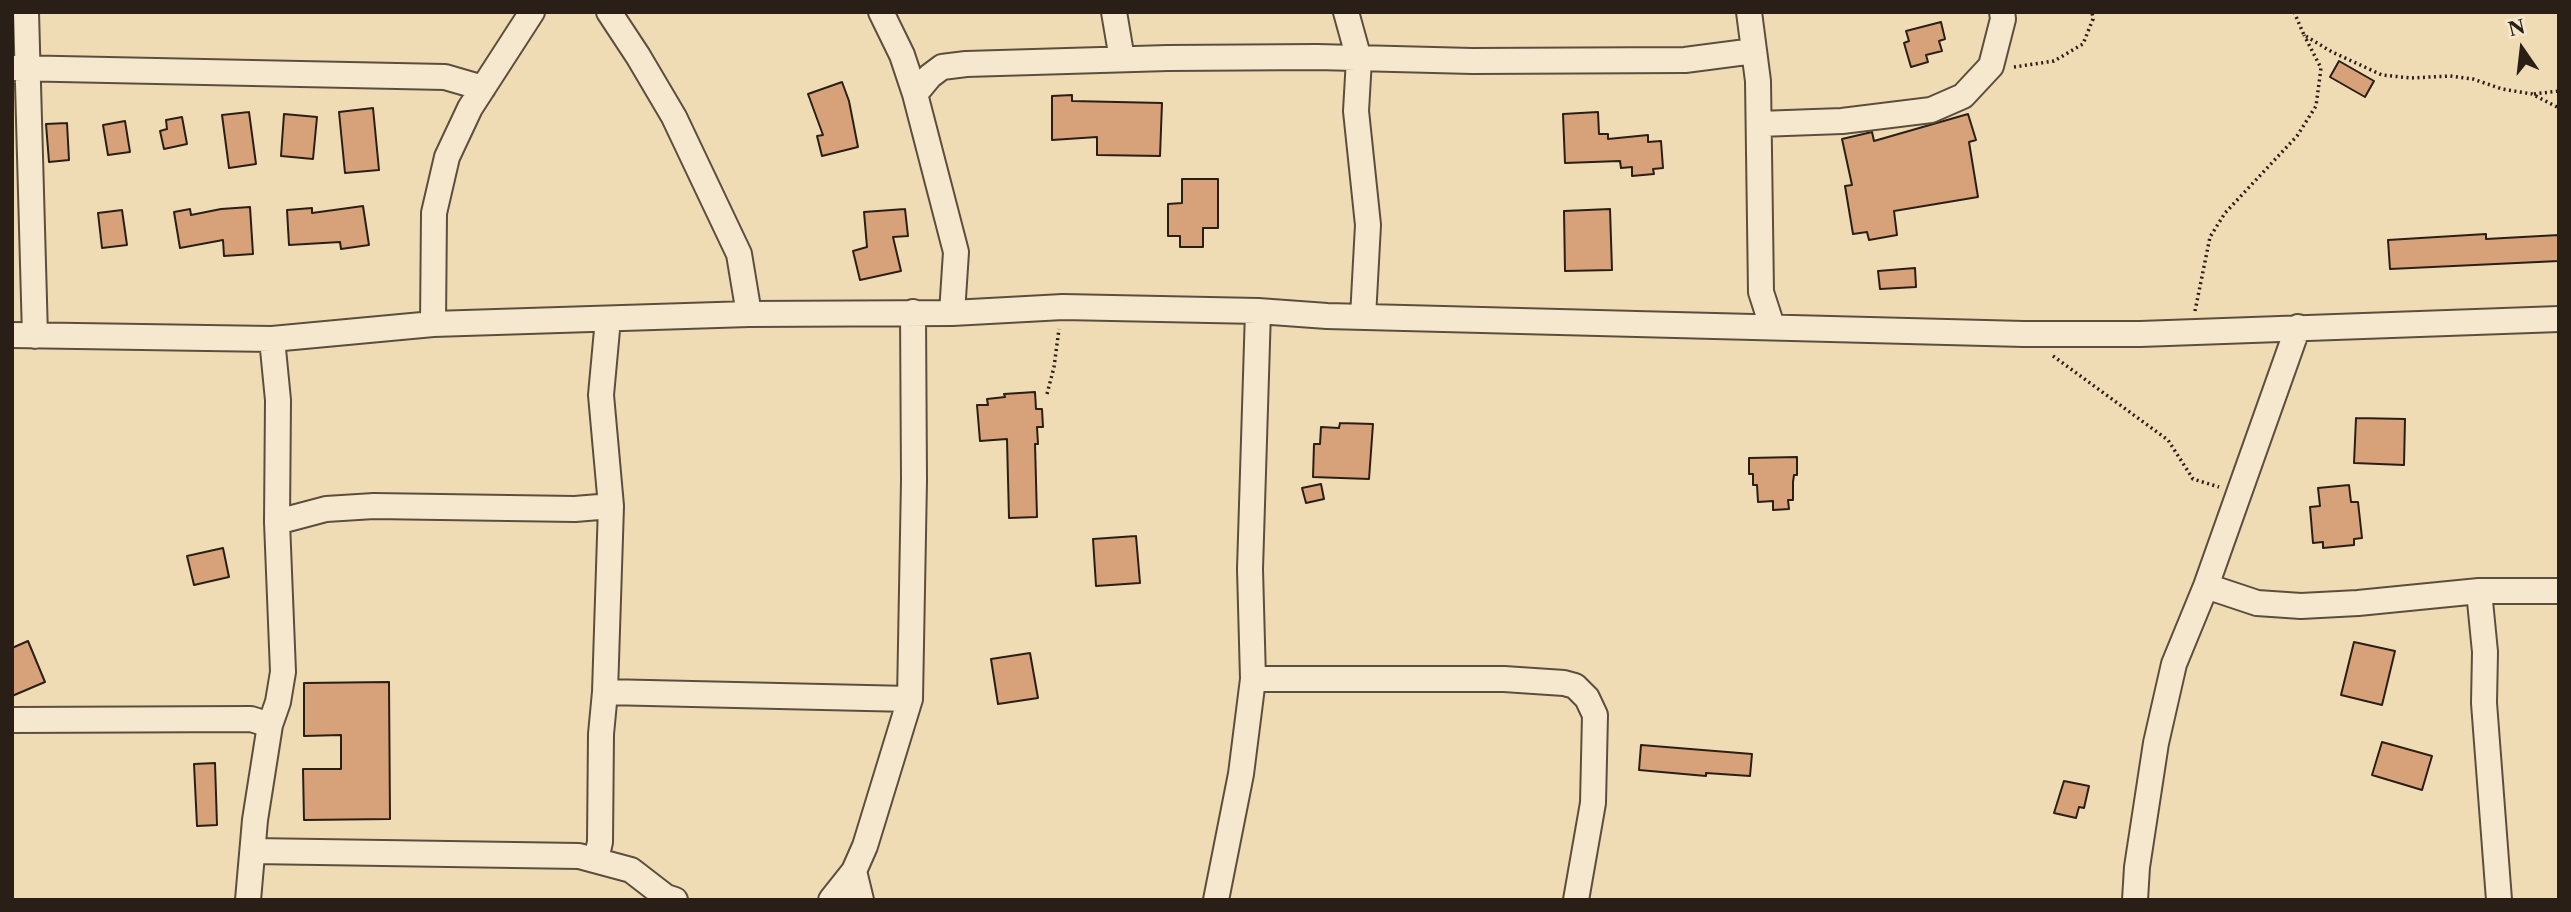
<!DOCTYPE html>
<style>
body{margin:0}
#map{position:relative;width:2571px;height:912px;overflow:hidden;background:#f0dcb4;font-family:"Libre Caslon Text",serif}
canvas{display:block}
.frame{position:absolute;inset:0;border:14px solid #2a1f17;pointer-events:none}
.north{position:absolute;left:2487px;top:14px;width:70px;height:70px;-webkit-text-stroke:5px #f5e8ce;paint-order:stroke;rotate:346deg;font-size:19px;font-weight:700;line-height:28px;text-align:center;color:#2a1f17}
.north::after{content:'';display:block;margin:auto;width:24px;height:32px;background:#2a1f17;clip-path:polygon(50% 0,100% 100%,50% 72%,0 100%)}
</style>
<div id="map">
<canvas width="2571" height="912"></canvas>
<div class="frame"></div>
<div class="north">N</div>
</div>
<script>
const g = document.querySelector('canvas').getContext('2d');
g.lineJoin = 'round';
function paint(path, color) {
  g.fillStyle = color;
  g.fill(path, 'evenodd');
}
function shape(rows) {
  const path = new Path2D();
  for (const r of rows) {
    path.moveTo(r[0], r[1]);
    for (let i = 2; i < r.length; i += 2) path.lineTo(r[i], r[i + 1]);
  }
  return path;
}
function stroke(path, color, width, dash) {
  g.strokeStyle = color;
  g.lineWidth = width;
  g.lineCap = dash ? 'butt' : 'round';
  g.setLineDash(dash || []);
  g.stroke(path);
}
const building = shape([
 [1941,22,1945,39,1939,41,1942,51,1926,55,1928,62,1911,67,1904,43,1909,41,1906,31,1941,22],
 [2339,61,2374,81,2365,97,2330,77,2339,61],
 [842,82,849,101,858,147,822,156,817,136,823,135,808,94,842,82],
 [1072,95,1072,101,1162,103,1160,156,1097,155,1097,137,1052,140,1052,96,1072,95],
 [373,108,379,170,345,173,339,112,373,108],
 [249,112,256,164,229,168,222,115,249,112],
 [1598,112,1599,134,1608,134,1608,139,1648,135,1648,142,1661,141,1663,168,1653,169,1654,174,1632,176,1632,167,1621,168,1620,161,1565,163,1563,114,1598,112],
 [284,114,317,117,313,159,281,156,284,114],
 [1968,114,1976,140,1969,142,1978,197,1894,211,1897,235,1869,240,1867,232,1853,234,1845,186,1852,185,1842,139,1872,132,1874,141,1968,114],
 [182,117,187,144,164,149,160,131,167,129,166,120,182,117],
 [125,121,130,152,108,155,103,125,125,121],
 [67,123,69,160,49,162,46,124,67,123],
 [1182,179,1218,179,1218,228,1203,228,1203,247,1180,247,1180,236,1168,236,1168,204,1182,203,1182,179],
 [363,206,369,245,341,249,340,242,289,245,287,210,312,208,312,213,363,206],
 [250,207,253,254,224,256,223,240,180,248,174,212,190,209,191,215,221,209,250,207],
 [905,209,908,236,893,237,901,271,860,280,853,251,867,247,864,212,905,209],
 [1610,209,1612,270,1565,271,1564,211,1610,209],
 [122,210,127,245,102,248,98,213,122,210],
 [2486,234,2486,239,2559,235,2559,261,2390,269,2388,240,2486,234],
 [1915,268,1916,287,1880,289,1878,271,1915,268],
 [1035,392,1036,409,1042,409,1043,427,1037,427,1038,444,1035,444,1037,517,1009,518,1007,439,980,441,977,405,988,405,987,399,1005,397,1004,394,1035,392],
 [2356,418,2405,419,2404,465,2354,463,2356,418],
 [1340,423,1373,424,1369,479,1313,477,1314,444,1320,444,1321,427,1339,428,1340,423],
 [1797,457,1797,475,1794,475,1793,482,1793,500,1788,500,1789,509,1773,510,1773,501,1758,502,1757,485,1753,485,1753,474,1749,474,1749,458,1797,457],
 [1321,484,1324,499,1306,503,1302,488,1321,484],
 [2349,485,2351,502,2358,502,2362,538,2354,539,2354,545,2323,548,2323,542,2313,543,2310,507,2320,506,2318,488,2349,485],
 [1136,536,1140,583,1096,586,1093,539,1136,536],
 [223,548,229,577,194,585,187,556,223,548],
 [28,641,45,682,12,696,12,648,28,641],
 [2354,642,2395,651,2382,705,2341,695,2354,642],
 [1030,653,1038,698,998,704,991,659,1030,653],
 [389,682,390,819,304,820,303,769,341,769,341,735,304,736,304,683,389,682],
 [2382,742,2432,756,2422,790,2372,775,2382,742],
 [1641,745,1752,754,1750,776,1706,773,1706,776,1639,770,1641,745],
 [215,763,217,825,197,826,194,764,215,763],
 [2064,781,2089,786,2084,808,2079,807,2076,818,2054,813,2064,781]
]);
const path = shape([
 [2294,12,2304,35,2332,52,2382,75,2411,78,2450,76,2473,79,2502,89,2532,94,2559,108],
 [2014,67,2054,61,2083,44,2093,19,2092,12],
 [2534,94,2559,91],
 [2195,311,2210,237,2225,213,2297,136,2316,106,2321,68,2304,35],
 [2053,356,2168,440,2193,479,2219,487],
 [1047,394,1054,367,1059,329]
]);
const street = shape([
 [26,12,35,336],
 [609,12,638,56,674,117,739,254,749,314],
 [881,12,902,55,915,94,956,252,952,313],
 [1114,12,1122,59],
 [1346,12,1359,59,1356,111,1368,225,1363,317],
 [1749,12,1758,81,1761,292,1772,326],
 [12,68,445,77,483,88],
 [915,94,930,76,942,67,966,64,1168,58,1317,57,1472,61,1685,60,1754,51],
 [1759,124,1842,121,1931,110,1963,96,1991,66,2003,19,2002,12],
 [433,324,434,213,447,157,470,108,532,12],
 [12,335,272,339,433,324,749,314,952,313,1063,307,1258,311,1327,316,2024,334,2140,334,2559,319],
 [277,522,326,509,374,506,575,509,611,506],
 [2206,586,2257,603,2301,606,2358,603,2479,591,2559,591],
 [2479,591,2485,652,2484,703,2499,900],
 [1253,679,1504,679,1564,683,1575,686,1587,698,1595,715,1593,803,1576,900],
 [605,692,910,699],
 [12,720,251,719,270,725],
 [253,851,579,856,631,870,666,897,675,900],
 [596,860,600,842,601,734,605,692,611,506,601,395,608,319],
 [854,871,861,900],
 [248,900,255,820,270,725,278,702,283,672,277,522,278,400,272,339],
 [831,900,854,871,865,846,910,699,914,480,913,312],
 [1216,900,1241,774,1253,679,1250,569,1258,311],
 [2135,900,2137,867,2156,743,2174,664,2206,586,2298,327]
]);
paint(building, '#d7a279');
stroke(building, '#2a1f17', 2);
stroke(street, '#5c4e3e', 28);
stroke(path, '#2a1f17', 3.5, [2, 3.5]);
stroke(street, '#f5e8ce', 24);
</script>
